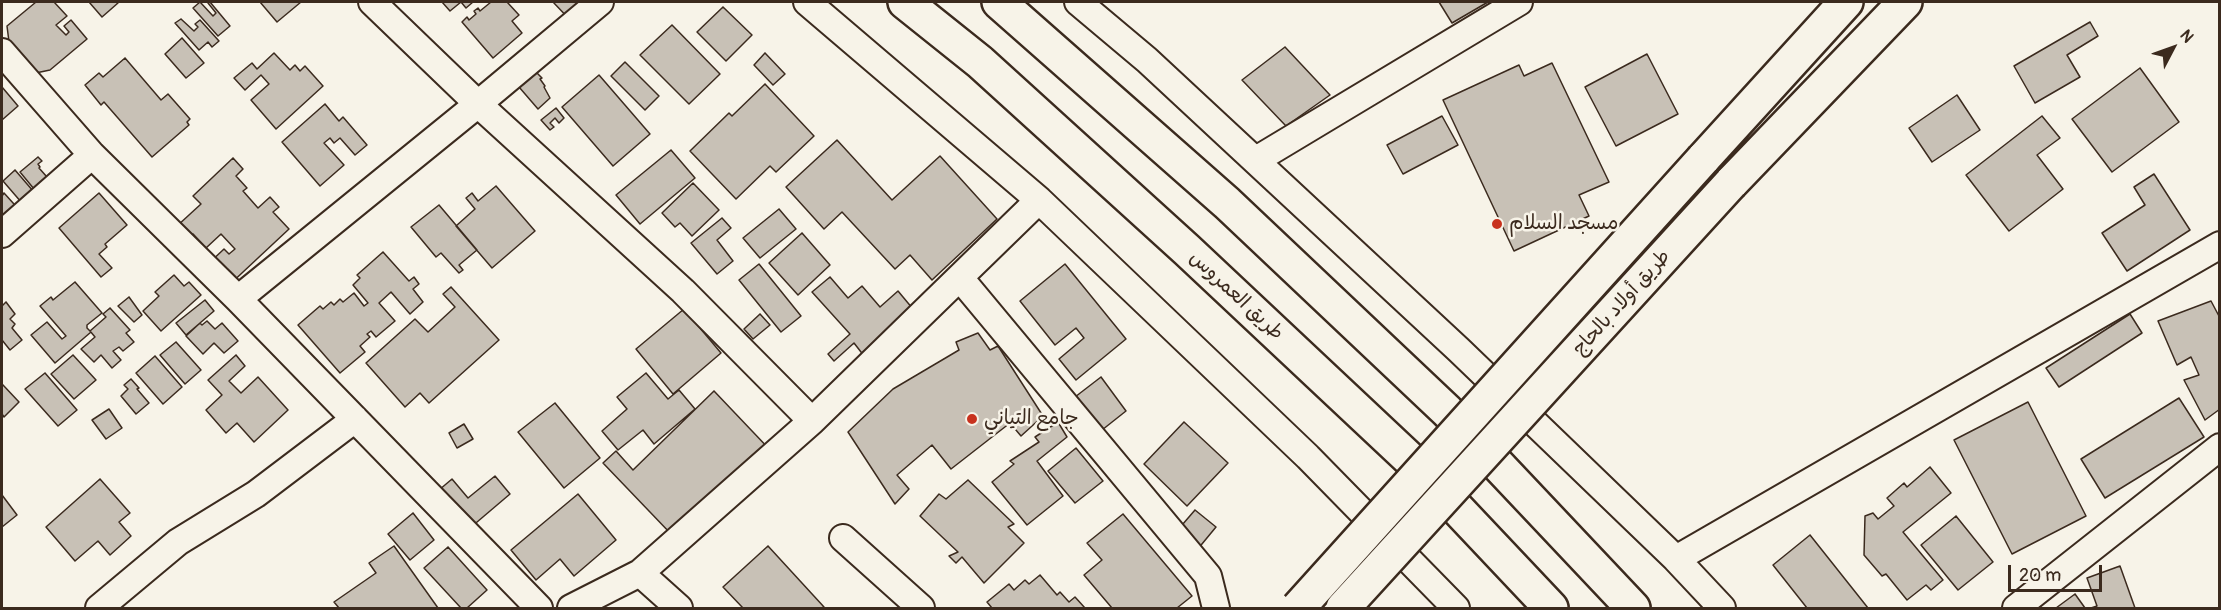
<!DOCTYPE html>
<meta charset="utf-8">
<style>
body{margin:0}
#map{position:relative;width:2221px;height:610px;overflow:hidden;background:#f7f3e8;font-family:Pangolin,sans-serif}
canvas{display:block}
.frame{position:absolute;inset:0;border:3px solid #3b2a1e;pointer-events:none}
.north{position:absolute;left:2143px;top:18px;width:60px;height:60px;-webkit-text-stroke:4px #f7f3e8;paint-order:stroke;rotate:49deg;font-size:16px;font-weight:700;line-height:24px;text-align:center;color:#3b2a1e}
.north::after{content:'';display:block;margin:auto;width:21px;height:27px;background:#3b2a1e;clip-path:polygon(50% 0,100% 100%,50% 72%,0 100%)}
.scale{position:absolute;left:2008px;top:565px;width:94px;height:27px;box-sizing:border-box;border:3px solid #3b2a1e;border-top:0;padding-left:8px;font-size:18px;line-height:21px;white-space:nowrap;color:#3b2a1e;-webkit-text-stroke:4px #f7f3e8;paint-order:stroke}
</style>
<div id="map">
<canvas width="2221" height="610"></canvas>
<div class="frame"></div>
<div class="north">N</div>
<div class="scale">20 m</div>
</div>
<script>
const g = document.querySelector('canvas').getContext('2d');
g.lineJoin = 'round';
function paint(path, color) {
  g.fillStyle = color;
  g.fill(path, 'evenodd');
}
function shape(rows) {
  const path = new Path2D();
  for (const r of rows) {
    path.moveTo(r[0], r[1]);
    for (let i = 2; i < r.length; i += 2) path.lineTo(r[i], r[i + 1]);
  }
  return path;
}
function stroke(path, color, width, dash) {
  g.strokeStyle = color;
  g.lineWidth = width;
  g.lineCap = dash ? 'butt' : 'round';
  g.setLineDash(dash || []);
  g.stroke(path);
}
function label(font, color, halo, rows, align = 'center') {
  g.font = font + ' Pangolin,"Playpen Sans Arabic",sans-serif';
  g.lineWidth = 5;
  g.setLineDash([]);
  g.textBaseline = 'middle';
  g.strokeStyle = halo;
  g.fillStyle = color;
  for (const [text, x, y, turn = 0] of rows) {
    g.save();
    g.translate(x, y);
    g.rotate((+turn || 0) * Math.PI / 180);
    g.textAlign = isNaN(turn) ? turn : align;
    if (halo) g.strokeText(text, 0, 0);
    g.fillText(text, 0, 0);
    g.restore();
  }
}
const building = shape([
 [36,2,54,2,67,16,56,25,66,35,69,32,64,26,71,20,87,39,50,70,31,74,9,42,7,26,36,2],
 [89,2,116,2,118,3,102,17,89,2],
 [200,2,213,16,216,13,208,3,210,2,230,26,218,36,193,8,200,2],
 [260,2,301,2,277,22,260,2],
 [442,2,473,2,466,8,461,2,450,11,442,2],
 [491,2,507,2,519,15,512,21,522,33,493,58,462,22,467,17,469,20,476,14,474,11,478,8,480,11,491,2],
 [553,2,593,2,572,22,553,2],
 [1439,2,1488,2,1452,23,1439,2],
 [723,7,752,35,726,61,697,32,723,7],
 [181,19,194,31,198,27,195,24,200,20,219,41,212,47,208,42,199,50,175,23,181,19],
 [2090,22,2098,36,2067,55,2080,77,2035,103,2014,66,2090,22],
 [672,25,720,74,689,104,640,55,672,25],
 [182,38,204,63,186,78,165,54,182,38],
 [1285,47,1330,95,1286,126,1242,80,1285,47],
 [274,53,290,70,295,65,300,71,305,66,323,86,276,129,251,100,269,84,261,75,245,90,234,78,252,63,257,69,274,53],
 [765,53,785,74,773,85,754,65,765,53],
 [1647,54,1678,114,1616,146,1585,87,1647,54],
 [125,58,161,100,168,94,190,119,187,122,189,125,152,157,104,102,101,105,85,85,99,73,103,77,125,58],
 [625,62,659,96,645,110,611,76,625,62],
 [1552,63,1609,182,1579,195,1589,216,1514,251,1443,100,1519,65,1524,76,1552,63],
 [2140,68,2179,122,2112,172,2072,119,2140,68],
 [536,72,542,78,540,79,545,86,544,87,550,98,538,109,519,87,536,72],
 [599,75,650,134,613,166,562,107,599,75],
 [765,84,814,136,776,172,770,166,736,199,690,151,729,113,732,116,765,84],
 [2,87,18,106,2,120,2,87],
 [1957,95,1980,130,1932,162,1909,128,1957,95],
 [325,104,339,121,343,117,367,145,355,155,340,138,334,143,330,138,324,143,344,165,320,186,282,142,325,104],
 [556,108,564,118,559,123,555,118,550,123,554,127,550,130,541,120,556,108],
 [1442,116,1458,145,1403,174,1387,145,1442,116],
 [2042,116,2060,138,2037,155,2063,189,2009,231,1966,175,2042,116],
 [837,140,892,200,940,156,997,219,932,280,910,255,895,269,842,212,824,229,786,187,837,140],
 [671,150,695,178,640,224,616,195,671,150],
 [38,157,42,161,38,164,40,167,39,168,47,177,43,181,48,187,39,195,20,172,38,157],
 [233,158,243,169,236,176,247,188,243,191,258,208,270,197,279,207,273,212,289,229,227,287,207,265,224,249,229,254,235,249,221,234,206,248,193,234,188,238,177,226,201,204,193,196,233,158],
 [15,170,40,199,28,210,3,181,15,170],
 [2154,174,2190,230,2127,271,2102,233,2145,205,2134,187,2154,174],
 [693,183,719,210,692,236,680,223,675,227,662,213,693,183],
 [496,186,535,231,492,268,456,226,475,209,466,198,472,193,478,201,496,186],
 [4,193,23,214,11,224,2,213,2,196,4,193],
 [99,193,127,225,105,244,107,247,99,254,112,268,101,277,59,228,99,193],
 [439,205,477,250,459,265,463,270,459,273,441,253,436,257,411,227,439,205],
 [779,209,796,229,760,258,743,238,779,209],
 [722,218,731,228,717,240,733,261,717,274,691,243,722,218],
 [802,233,830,265,798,295,769,263,802,233],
 [383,252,409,281,414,277,419,284,413,289,423,302,410,314,391,292,379,303,395,321,376,337,371,331,367,334,370,337,360,346,365,352,340,373,298,325,320,306,323,309,331,302,334,305,340,299,343,302,354,293,364,306,368,303,353,285,360,278,357,275,383,252],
 [759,264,801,316,781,332,739,280,759,264],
 [1065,264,1126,339,1076,380,1059,359,1084,338,1076,328,1055,345,1020,301,1065,264],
 [174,275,184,286,189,282,201,295,161,331,143,311,159,296,155,292,174,275],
 [830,277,848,298,862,286,880,307,898,291,918,315,868,361,854,343,834,361,828,354,850,334,812,292,830,277],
 [75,282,102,313,87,325,87,328,91,332,55,363,31,335,47,322,62,339,66,336,40,306,51,297,53,300,75,282],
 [451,287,499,340,429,403,420,393,405,407,366,363,415,319,428,332,455,307,443,294,451,287],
 [129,297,142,315,134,322,118,306,129,297],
 [205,300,214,311,186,335,176,323,205,300],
 [2211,301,2220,318,2220,409,2205,420,2184,380,2199,375,2191,357,2177,365,2158,321,2211,301],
 [6,302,15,314,10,319,15,324,12,328,22,340,10,350,2,340,2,306,6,302],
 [110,308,130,330,126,333,134,342,123,351,119,347,113,351,121,360,112,368,101,355,94,362,81,349,95,337,90,331,106,317,103,314,110,308],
 [684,309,721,353,673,394,636,349,684,309],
 [760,314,770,325,753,339,744,329,760,314],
 [2130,314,2142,333,2059,387,2046,368,2130,314],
 [207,321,215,329,222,323,238,341,224,353,214,343,203,354,186,336,200,323,202,325,207,321],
 [978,333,990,350,998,346,1043,416,1021,436,1010,423,951,469,932,445,897,475,909,489,895,504,848,432,893,389,959,350,956,342,978,333],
 [176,342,201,370,185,384,160,355,176,342],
 [73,355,96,380,74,399,51,374,73,355],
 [236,355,245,366,229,381,241,393,258,377,288,410,254,442,237,423,226,433,206,410,222,395,208,380,236,355],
 [155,356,182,387,163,404,136,373,155,356],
 [45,373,77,410,58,426,25,389,45,373],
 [646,373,668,399,679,390,695,409,654,444,643,430,618,450,602,431,627,409,617,397,646,373],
 [1101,377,1126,411,1102,430,1075,397,1101,377],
 [131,379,139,388,137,389,149,403,136,414,121,396,128,389,124,385,131,379],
 [3,385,19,402,4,417,2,414,2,386,3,385],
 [714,391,772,452,672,535,603,463,616,451,633,470,714,391],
 [2179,398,2204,437,2105,498,2081,459,2179,398],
 [2028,402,2086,516,2012,554,1954,440,2028,402],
 [555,403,600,458,564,488,518,432,555,403],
 [109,409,122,428,106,439,92,420,109,409],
 [1058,422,1067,437,1037,461,1063,496,1027,525,992,482,1014,464,1010,461,1039,442,1035,437,1058,422],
 [1184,422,1228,463,1187,506,1144,464,1184,422],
 [464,424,473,439,457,448,449,433,464,424],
 [1076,448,1103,481,1075,503,1048,471,1076,448],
 [1930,467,1951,493,1903,532,1943,580,1931,590,1926,585,1907,600,1886,574,1882,576,1864,555,1865,516,1873,513,1878,519,1894,506,1887,498,1904,483,1907,487,1930,467],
 [495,476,510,494,470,528,439,490,452,479,468,498,495,476],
 [100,479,130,513,119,522,131,536,110,555,98,541,75,561,46,527,100,479],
 [968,480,1014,524,1008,527,1024,543,984,583,962,557,956,563,949,556,958,552,920,516,939,494,946,499,968,480],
 [578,494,616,540,574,576,560,559,536,580,511,550,578,494],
 [2,495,17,515,2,527,2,495],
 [1195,510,1216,527,1197,550,1176,532,1195,510],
 [413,513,434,540,410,560,388,534,413,513],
 [1123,514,1192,596,1177,608,1112,608,1084,575,1102,560,1087,543,1123,514],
 [1956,516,1993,562,1958,590,1921,545,1956,516],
 [1810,535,1868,608,1807,608,1773,565,1810,535],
 [394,546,438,608,339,608,334,602,376,573,369,563,394,546],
 [768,546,824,607,822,608,743,608,723,587,768,546],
 [448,547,487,590,467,608,461,608,424,568,448,547],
 [2120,566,2135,608,2091,608,2097,606,2087,578,2120,566],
 [1040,575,1057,595,1060,592,1069,602,1075,597,1085,608,992,608,987,602,1009,584,1014,590,1025,580,1029,584,1040,575],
 [2075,594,2085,608,2056,608,2075,594]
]);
const minor = shape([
 [372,2,478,104,683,291,812,421],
 [807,2,1039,200,1308,457,1456,608],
 [1078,2,1147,60,1459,350,1676,559,1722,608],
 [2,52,92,155,238,299,539,608],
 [1256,160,1519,2],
 [2,234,92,155],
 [960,278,1208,576,1216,608],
 [238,299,478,104,600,2],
 [843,538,921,608],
 [1676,559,2220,245],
 [640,573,812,421,1039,200],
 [99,608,178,542,256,494,355,419],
 [571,608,640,573,679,608],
 [2016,608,2220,447]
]);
const secondary = shape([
 [1703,159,1846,2],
 [1731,183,1905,2]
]);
const primary = shape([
 [905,2,980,62,1187,250,1416,465,1551,608],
 [999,2,1227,203,1447,411,1633,608]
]);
const secondaryBridge = shape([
 [1298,608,1703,159],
 [1343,608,1731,183]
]);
const markers = [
 [1497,224,6,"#c8321e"],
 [972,419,6,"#c8321e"]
];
const poiNames = [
 ["مسجد السلام",1509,224],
 ["جامع التياني",984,419]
];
const streetNames = [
 ["طريق العمروس",1236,296,43],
 ["طريق أولاد بالحاج",1622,303,-48]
];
paint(building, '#c8c1b6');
stroke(building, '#3b2a1e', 1.5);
stroke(minor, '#3b2a1e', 30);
stroke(secondary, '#3b2a1e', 38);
stroke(primary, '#3b2a1e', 38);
stroke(minor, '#f7f3e8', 26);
stroke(secondary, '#f7f3e8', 33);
stroke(primary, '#f7f3e8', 33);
stroke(secondaryBridge, '#3b2a1e', 38, []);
stroke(secondaryBridge, '#f7f3e8', 33);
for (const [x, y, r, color] of markers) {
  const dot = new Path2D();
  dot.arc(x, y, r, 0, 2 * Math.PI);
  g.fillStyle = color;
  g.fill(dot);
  stroke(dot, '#f7f3e8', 2);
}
label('20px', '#3b2a1e', '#f7f3e8', poiNames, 'left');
label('20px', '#3b2a1e', '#f7f3e8', streetNames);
</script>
